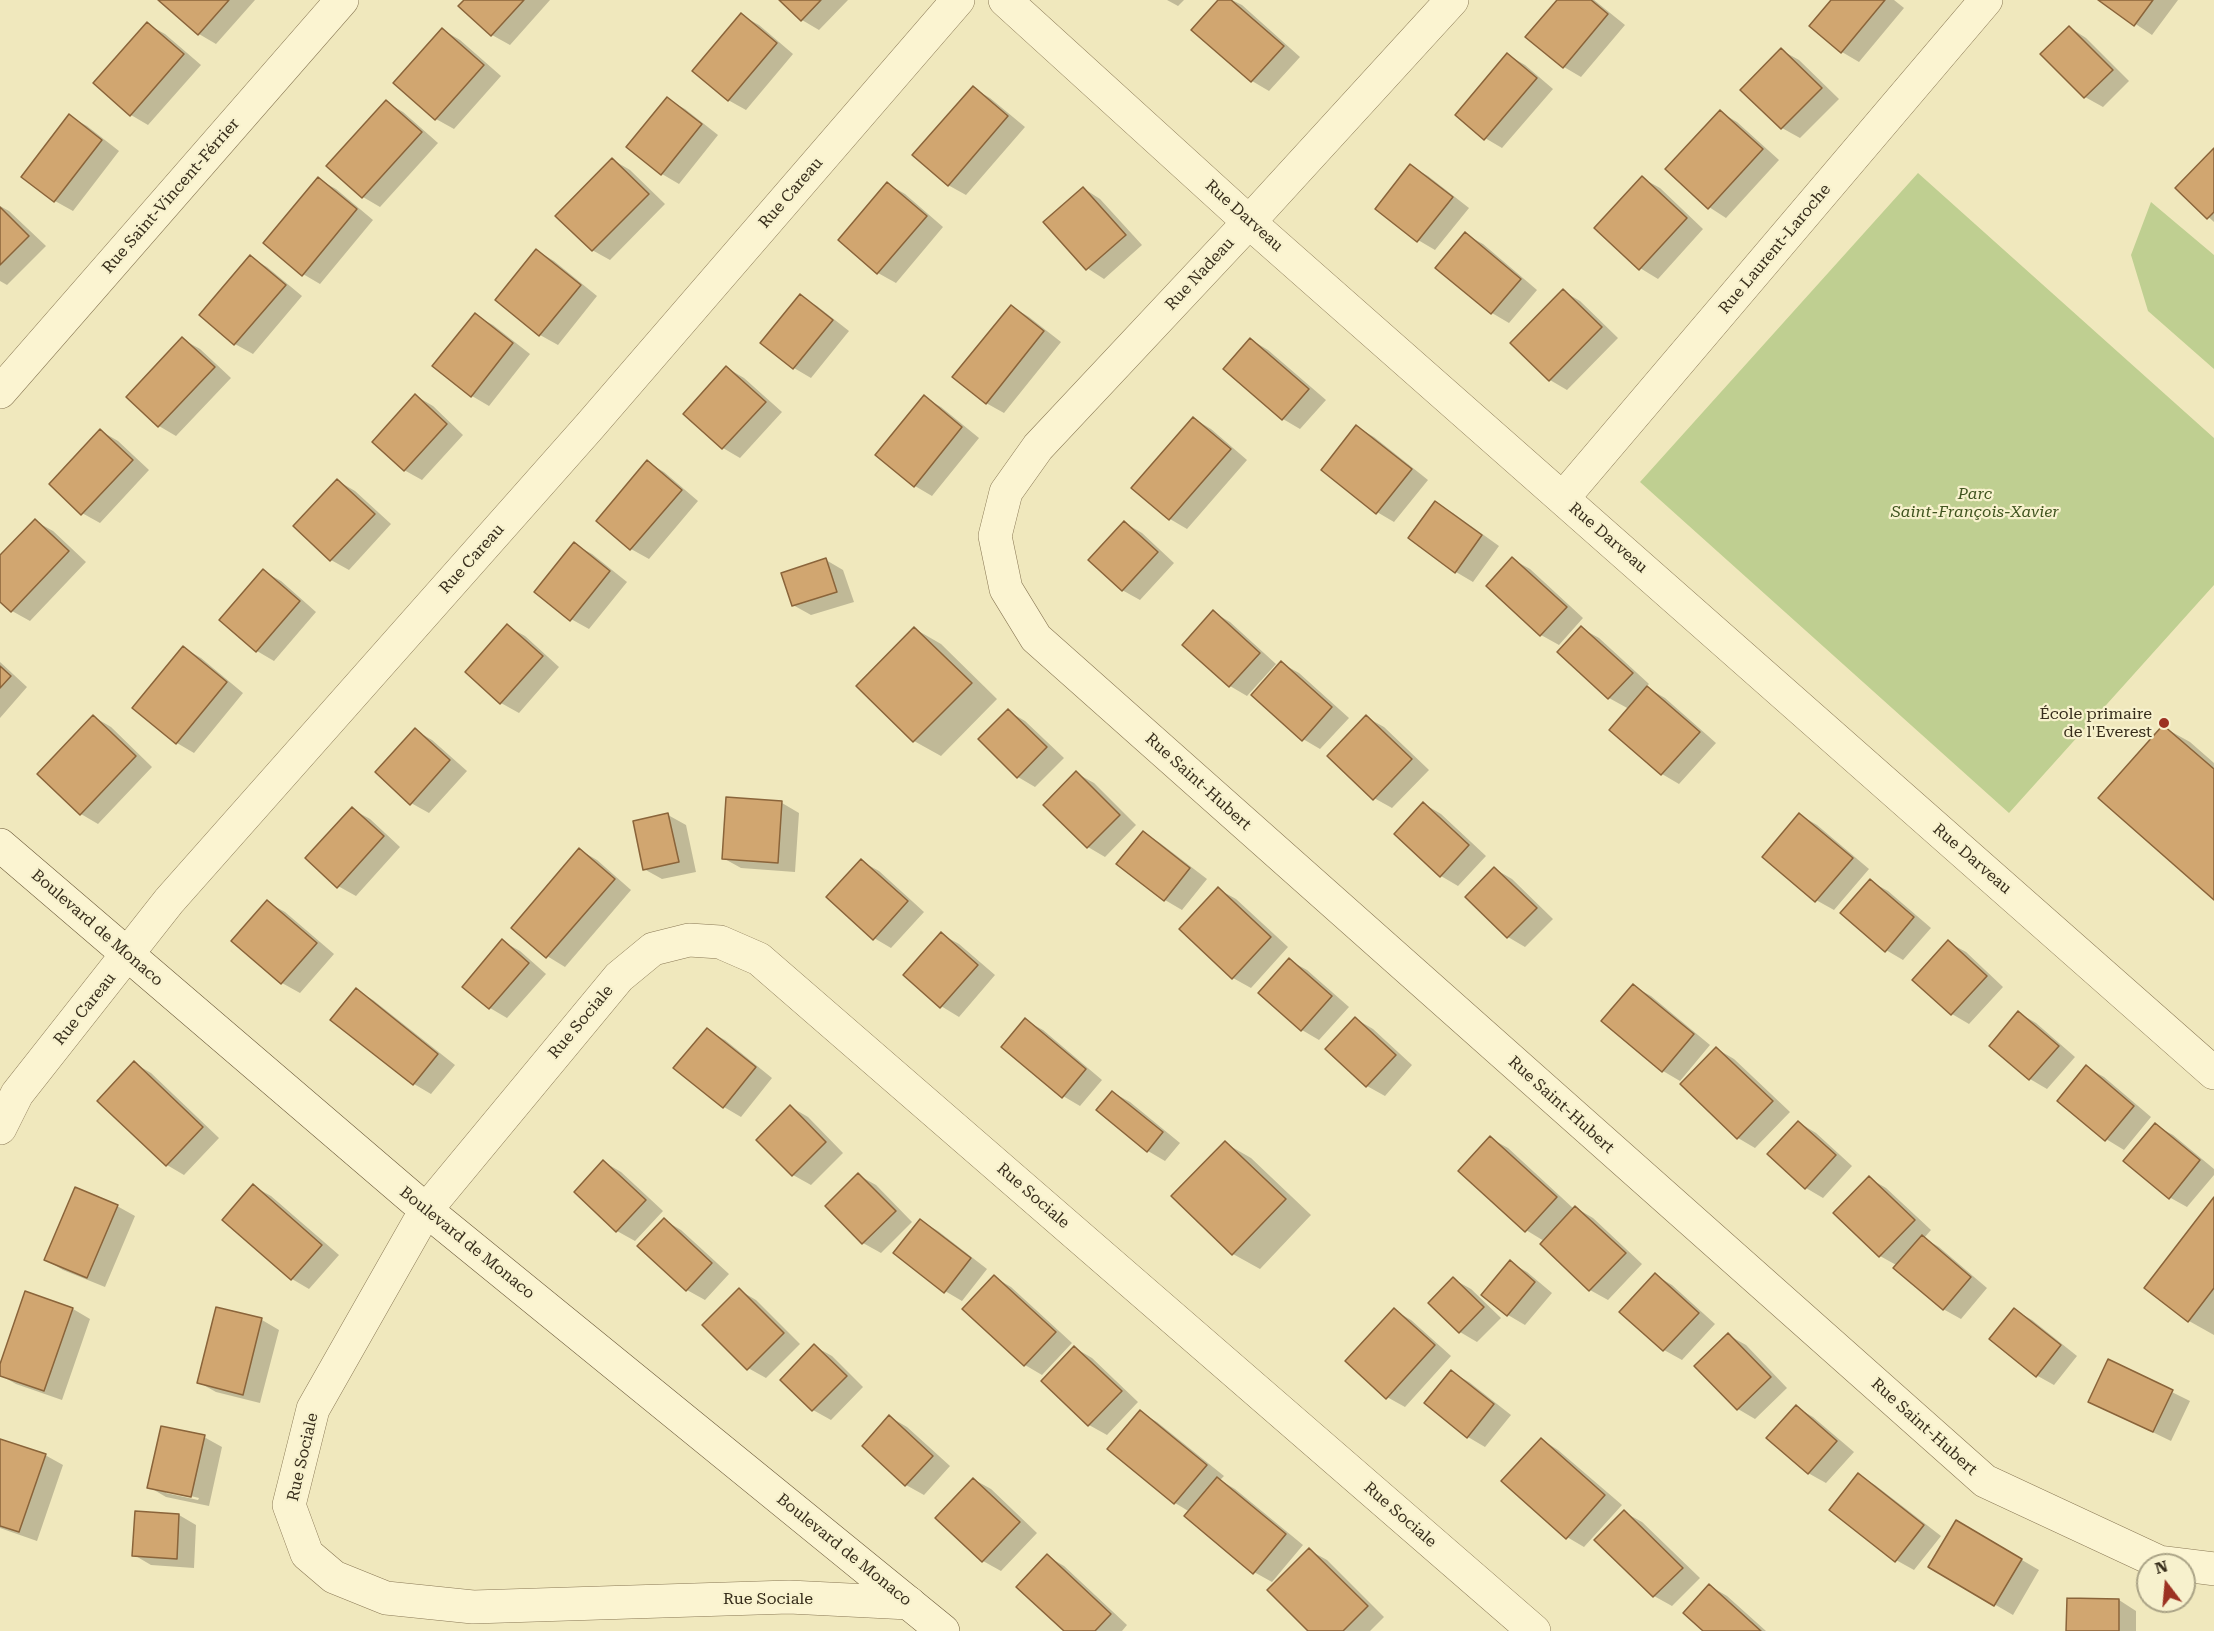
<!DOCTYPE html>
<meta charset="utf-8">
<style>
body{margin:0}
#map{position:relative;width:2214px;height:1631px;overflow:hidden;background:#f0e8bd;font-family:"Roboto Serif",serif}
canvas{display:block}
.north{position:absolute;left:2136px;top:1553px;width:60px;height:60px;box-sizing:border-box;background:#f7f1cd;border:2px solid #aaa386;border-radius:50%;rotate:344deg;font-size:16px;font-weight:700;line-height:24px;text-align:center;color:#372d1b}
.north::after{content:'';display:block;margin:auto;width:21px;height:27px;background:#9c3222;clip-path:polygon(50% 0,100% 100%,50% 72%,0 100%)}
</style>
<div id="map">
<canvas width="2214" height="1631"></canvas>
<div class="north">N</div>
</div>
<script>
const g = document.querySelector('canvas').getContext('2d');
g.lineJoin = 'round';
function paint(path, color) {
  g.fillStyle = color;
  g.fill(path, 'evenodd');
}
function shape(rows) {
  const path = new Path2D();
  for (const r of rows) {
    path.moveTo(r[0], r[1]);
    for (let i = 2; i < r.length; i += 2) path.lineTo(r[i], r[i + 1]);
  }
  return path;
}
function stroke(path, color, width, dash) {
  g.strokeStyle = color;
  g.lineWidth = width;
  g.lineCap = dash ? 'butt' : 'round';
  g.setLineDash(dash || []);
  g.stroke(path);
}
function label(font, color, halo, rows, align = 'center') {
  g.font = font + ' "Roboto Serif",serif';
  g.lineWidth = 4.5;
  g.setLineDash([]);
  g.textBaseline = 'middle';
  g.strokeStyle = halo;
  g.fillStyle = color;
  for (const [text, x, y, turn = 0] of rows) {
    g.save();
    g.translate(x, y);
    g.rotate((+turn || 0) * Math.PI / 180);
    g.textAlign = isNaN(turn) ? turn : align;
    if (halo) g.strokeText(text, 0, 0);
    g.fillText(text, 0, 0);
    g.restore();
  }
}
const green = shape([
 [1918,173,2214,438,2214,585,2009,813,1640,482],
 [2151,202,2214,255,2214,369,2148,311,2131,255]
]);
const shadow = shape([
 [160,0,255,0,216,44,199,34],
 [466,0,550,0,510,45,492,35],
 [781,0,848,0,819,30,802,20],
 [1167,0,1184,0,1178,6],
 [1220,0,1232,0,1242,5,1300,57,1269,91,1252,81,1194,30],
 [1559,0,1594,0,1625,25,1581,77,1564,67,1528,37],
 [1833,0,1894,0,1904,8,1859,62,1842,52],
 [2100,0,2178,0,2152,35],
 [741,15,759,25,793,54,746,110,728,100],
 [147,24,165,34,201,65,148,125,131,115,95,83],
 [2069,27,2086,38,2129,81,2103,107,2085,97,2042,54],
 [443,30,460,40,501,76,454,129,436,119,395,83],
 [1781,50,1799,60,1839,99,1800,138,1782,128,1743,90],
 [1508,55,1525,65,1553,89,1502,148,1485,138],
 [973,88,990,98,1025,127,966,195,948,185],
 [667,99,685,109,718,135,679,184,662,174],
 [386,102,403,112,438,143,380,207,363,197],
 [1720,112,1737,122,1779,160,1726,218,1709,207],
 [69,116,87,126,119,151,73,211,55,201,23,177],
 [2214,151,2214,222,2177,188],
 [613,160,630,170,665,204,610,260,592,250],
 [1411,166,1428,176,1469,208,1435,250,1418,240],
 [1642,178,1660,188,1703,229,1658,279,1640,268],
 [318,179,336,189,373,220,320,284,303,274],
 [888,184,905,194,943,227,896,283,878,273,840,240],
 [1083,188,1100,199,1142,245,1104,279,1087,268],
 [0,206,9,211,46,246,7,285,0,281],
 [1465,234,1483,244,1537,290,1509,323,1492,313,1438,268],
 [536,250,554,261,597,296,558,345,540,335],
 [250,257,267,267,302,296,253,354,235,344,201,315],
 [1563,291,1580,301,1618,338,1567,390,1550,380,1512,343],
 [800,296,817,306,849,331,811,378,794,368,762,343],
 [1011,306,1029,317,1061,342,1004,413,986,403],
 [475,315,493,325,530,354,489,406,472,396],
 [182,339,200,349,231,378,176,436,159,426],
 [1250,339,1268,350,1326,400,1300,429,1283,419],
 [727,368,744,378,782,412,740,458,723,448,685,414],
 [416,396,433,406,463,435,422,480,404,470],
 [924,397,941,407,979,438,932,496,915,486],
 [1193,418,1211,429,1247,460,1187,529,1170,519],
 [1357,427,1374,437,1428,480,1394,522,1377,512],
 [101,431,118,441,149,470,100,523,82,513],
 [647,462,664,472,698,501,649,559,631,549,598,521],
 [338,481,355,491,391,524,349,570,331,560,295,526],
 [1436,503,1453,513,1499,546,1473,582,1456,572],
 [35,521,53,531,86,562,30,621,12,611,0,600,0,558],
 [1125,523,1142,533,1174,563,1140,600,1122,590],
 [574,544,592,554,627,582,589,629,571,619],
 [1512,559,1530,569,1583,618,1559,645,1541,635,1488,586],
 [826,560,843,570,854,602,811,615,793,605],
 [263,571,281,581,316,612,274,661,257,651],
 [1213,612,1230,622,1276,664,1247,696,1230,686],
 [507,626,525,636,559,667,519,713,501,703,467,672],
 [1581,628,1599,638,1649,684,1646,687,1665,698,1716,743,1679,784,1662,774,1611,730,1629,709,1609,698,1559,652],
 [915,629,941,644,997,699,941,756,914,741,858,686],
 [184,648,201,658,243,693,194,753,177,743,135,708],
 [0,662,27,687,0,718],
 [1281,663,1299,673,1349,718,1320,749,1303,739],
 [1008,711,1025,721,1064,758,1035,787,1018,777],
 [94,717,111,727,152,767,98,824,81,814],
 [1366,717,1384,727,1429,770,1392,808,1374,798],
 [2163,727,2190,742,2214,763,2214,898],
 [415,730,432,740,467,771,429,813,411,803],
 [1076,773,1094,783,1136,825,1105,857,1088,847],
 [782,803,799,813,795,872,741,868,723,858],
 [1424,804,1441,814,1486,856,1458,886,1441,876],
 [352,809,370,819,400,847,356,896,338,886],
 [668,815,686,825,696,872,662,879,644,869],
 [1800,815,1817,825,1869,869,1834,910,1816,900],
 [1143,832,1160,843,1207,879,1182,910,1165,900],
 [580,850,597,860,631,890,565,967,547,956],
 [861,861,879,871,924,912,891,948,874,938],
 [1495,869,1512,879,1553,919,1525,947,1508,937],
 [1870,881,1888,891,1931,928,1903,960,1886,950],
 [1218,889,1236,899,1288,947,1251,988,1233,978],
 [267,902,285,912,334,954,300,993,282,983,233,941],
 [941,934,959,944,995,975,959,1017,941,1006],
 [502,941,520,951,546,974,507,1018,490,1008,464,987],
 [1948,942,1966,952,2003,987,1969,1024,1952,1014],
 [1289,960,1307,970,1349,1007,1319,1040,1302,1030,1260,993],
 [1633,986,1651,996,1710,1045,1680,1081,1663,1071],
 [356,990,373,1000,455,1065,431,1094,414,1084,333,1019],
 [2019,1013,2036,1023,2075,1057,2047,1089,2030,1079],
 [1356,1019,1373,1029,1412,1065,1385,1096,1367,1086],
 [1025,1020,1043,1030,1102,1080,1080,1106,1063,1096],
 [707,1030,725,1040,772,1078,741,1117,724,1107,676,1068],
 [1717,1049,1734,1059,1790,1112,1755,1148,1738,1138,1682,1084],
 [134,1063,151,1073,219,1138,184,1175,167,1165],
 [2086,1067,2104,1077,2151,1117,2124,1150,2106,1139],
 [1112,1092,1130,1102,1180,1143,1165,1161,1148,1151,1098,1110],
 [791,1107,808,1117,843,1153,811,1185,793,1175,758,1140],
 [1798,1122,1816,1133,1852,1166,1823,1198,1806,1188],
 [2155,1125,2173,1135,2214,1169,2214,1175,2187,1207,2169,1197],
 [1490,1138,1508,1148,1574,1209,1576,1208,1593,1218,1642,1264,1608,1300,1590,1290,1542,1244,1544,1241,1526,1230],
 [1225,1143,1251,1158,1311,1215,1260,1269,1233,1254],
 [604,1162,621,1172,663,1211,635,1241,617,1231,576,1192],
 [858,1175,876,1185,912,1222,881,1253,863,1243,827,1206],
 [1869,1178,1886,1188,1931,1230,1924,1238,1939,1247,1987,1288,1961,1319,1943,1309,1898,1266,1880,1256,1835,1213],
 [253,1186,271,1196,339,1255,309,1289,292,1279],
 [2214,1199,2214,1335,2189,1321],
 [117,1206,135,1216,105,1287,63,1270,46,1260],
 [664,1220,681,1230,729,1274,705,1300,687,1290,640,1246],
 [921,1221,938,1231,987,1269,962,1301,945,1291],
 [1510,1262,1527,1272,1552,1293,1525,1325,1508,1315],
 [1655,1275,1672,1285,1715,1324,1682,1360,1664,1350,1622,1312],
 [994,1277,1011,1287,1072,1343,1042,1375,1025,1365],
 [1453,1279,1471,1289,1501,1318,1477,1342,1460,1332,1430,1303],
 [739,1290,756,1300,800,1344,766,1378,748,1368],
 [26,1293,73,1309,90,1319,62,1400,16,1384,0,1375,0,1368],
 [217,1308,262,1320,279,1330,260,1403,216,1392,198,1382],
 [1394,1310,1411,1320,1451,1356,1405,1407,1387,1397],
 [2015,1310,2032,1320,2077,1356,2054,1385,2036,1375],
 [1728,1335,1746,1345,1787,1388,1755,1419,1738,1409],
 [814,1346,832,1356,863,1387,831,1420,813,1410,782,1380],
 [1075,1348,1092,1358,1138,1402,1107,1435,1089,1425,1043,1381],
 [2109,1361,2190,1401,2171,1441,2090,1402],
 [1451,1372,1469,1382,1511,1415,1485,1447,1468,1437],
 [1796,1407,1813,1417,1854,1452,1826,1483,1808,1473],
 [1140,1412,1157,1422,1224,1476,1220,1480,1235,1489,1303,1545,1272,1582,1254,1572,1190,1512,1175,1503,1109,1449],
 [890,1417,907,1427,950,1466,924,1495,906,1485,864,1446],
 [204,1437,222,1447,209,1506,166,1497,149,1487],
 [166,1490,199,1498,198,1500,166,1493],
 [1541,1439,1558,1450,1622,1505,1584,1547,1567,1537],
 [0,1443,45,1455,63,1465,37,1541,0,1528],
 [1858,1475,1875,1485,1941,1536,1914,1570,1896,1560],
 [973,1479,991,1489,1037,1533,1001,1571,983,1561,937,1518],
 [1624,1512,1642,1522,1700,1578,1672,1606,1654,1596,1596,1540],
 [179,1515,196,1525,194,1568,151,1565,134,1555],
 [1957,1522,2039,1570,2013,1615,1930,1567],
 [1309,1550,1327,1560,1384,1617,1370,1631,1310,1631],
 [1047,1556,1064,1566,1127,1625,1122,1631,1066,1631],
 [1710,1586,1727,1596,1766,1631,1706,1631],
 [2119,1600,2136,1611,2136,1631,2068,1631]
]);
const building = shape([
 [158,0,229,0,198,35,158,0],
 [464,0,524,0,491,36,458,6,464,0],
 [779,0,821,0,801,21,779,0],
 [1218,0,1231,0,1284,46,1251,82,1191,30,1218,0],
 [1557,0,1591,0,1608,14,1563,68,1525,37,1557,0],
 [1831,0,1885,0,1841,53,1809,26,1831,0],
 [2098,0,2153,0,2134,26,2098,0],
 [741,13,777,43,728,101,692,71,741,13],
 [147,22,184,54,130,116,93,83,147,22],
 [2069,26,2113,70,2084,98,2040,54,2069,26],
 [442,28,484,65,435,120,393,83,442,28],
 [1781,48,1822,88,1781,129,1740,90,1781,48],
 [1507,53,1537,78,1484,140,1455,115,1507,53],
 [973,86,1008,116,948,186,912,155,973,86],
 [667,97,702,124,661,175,626,147,667,97],
 [386,100,422,132,362,198,326,166,386,100],
 [1720,110,1763,149,1708,209,1665,169,1720,110],
 [69,114,102,140,54,202,21,177,69,114],
 [2214,148,2214,212,2207,219,2175,188,2214,148],
 [612,158,649,194,592,251,555,216,612,158],
 [1410,164,1453,197,1417,242,1375,209,1410,164],
 [1642,176,1687,218,1639,270,1594,228,1642,176],
 [318,177,357,209,302,276,263,243,318,177],
 [887,182,927,216,877,274,838,240,887,182],
 [1083,187,1126,235,1086,270,1043,222,1083,187],
 [0,207,29,236,0,265,0,207],
 [1465,232,1521,279,1491,314,1435,268,1465,232],
 [536,249,581,285,539,336,495,300,536,249],
 [250,255,286,285,234,345,199,315,250,255],
 [1563,289,1602,327,1549,381,1510,343,1563,289],
 [800,294,833,320,793,369,760,343,800,294],
 [1011,305,1044,331,986,404,952,377,1011,305],
 [475,313,513,343,471,397,432,366,475,313],
 [182,337,215,367,158,427,126,397,182,337],
 [1250,338,1309,389,1282,420,1223,369,1250,338],
 [726,366,766,402,722,449,683,414,726,366],
 [415,394,447,424,404,471,372,442,415,394],
 [924,395,962,427,914,487,875,455,924,395],
 [1193,417,1231,449,1169,520,1131,488,1193,417],
 [1356,425,1412,469,1376,514,1321,470,1356,425],
 [100,429,133,460,81,515,49,484,100,429],
 [647,460,682,490,630,550,596,521,647,460],
 [337,479,375,514,330,561,293,526,337,479],
 [1435,501,1482,535,1455,573,1408,538,1435,501],
 [35,519,69,551,11,612,0,602,0,555,35,519],
 [1124,521,1158,552,1122,591,1088,560,1124,521],
 [574,542,610,571,570,621,534,592,574,542],
 [1512,557,1567,607,1540,636,1486,586,1512,557],
 [826,558,837,592,792,606,781,573,826,558],
 [263,569,300,601,256,652,219,620,263,569],
 [1213,610,1260,653,1229,687,1182,645,1213,610],
 [507,624,543,656,500,704,465,672,507,624],
 [1581,626,1633,673,1608,699,1557,652,1581,626],
 [914,627,972,683,913,742,856,686,914,627],
 [183,646,227,682,176,744,132,708,183,646],
 [1281,661,1332,707,1302,741,1251,695,1281,661],
 [0,666,11,676,0,688,0,666],
 [1647,686,1700,732,1661,775,1609,730,1647,686],
 [1008,709,1047,747,1017,778,978,739,1008,709],
 [93,715,136,756,80,815,37,774,93,715],
 [1366,715,1412,759,1373,800,1327,756,1366,715],
 [2163,725,2214,769,2214,900,2098,798,2163,725],
 [415,728,450,760,410,805,375,772,415,728],
 [1076,771,1120,815,1087,848,1043,805,1076,771],
 [726,797,782,801,778,863,722,859,726,797],
 [1423,802,1469,845,1440,877,1394,834,1423,802],
 [352,807,384,836,337,888,305,858,352,807],
 [668,813,679,862,643,870,633,821,668,813],
 [1799,813,1853,858,1815,902,1762,857,1799,813],
 [1143,831,1190,868,1164,901,1116,864,1143,831],
 [579,848,615,879,546,958,511,928,579,848],
 [861,859,908,901,873,940,826,897,861,859],
 [1494,867,1537,908,1507,938,1465,897,1494,867],
 [1870,879,1914,917,1885,952,1840,913,1870,879],
 [1218,887,1271,937,1232,979,1179,929,1218,887],
 [267,900,317,943,281,984,231,941,267,900],
 [941,932,978,965,940,1008,903,975,941,932],
 [502,939,529,963,489,1009,462,987,502,939],
 [1948,940,1987,976,1951,1015,1912,980,1948,940],
 [1289,958,1332,996,1301,1031,1258,993,1289,958],
 [1633,984,1694,1034,1662,1072,1601,1021,1633,984],
 [356,988,438,1054,413,1085,330,1020,356,988],
 [2018,1011,2059,1046,2029,1080,1989,1046,2018,1011],
 [1355,1017,1396,1055,1366,1087,1325,1049,1355,1017],
 [1025,1018,1086,1069,1062,1098,1001,1047,1025,1018],
 [707,1028,756,1067,723,1108,673,1068,707,1028],
 [1716,1047,1773,1101,1737,1139,1680,1084,1716,1047],
 [134,1061,203,1127,166,1166,97,1101,134,1061],
 [2086,1065,2134,1106,2105,1141,2057,1101,2086,1065],
 [1112,1091,1163,1132,1147,1152,1096,1110,1112,1091],
 [790,1105,826,1142,792,1176,756,1140,790,1105],
 [1798,1121,1836,1155,1805,1189,1767,1154,1798,1121],
 [2155,1123,2200,1160,2169,1199,2123,1161,2155,1123],
 [1490,1136,1557,1197,1525,1232,1458,1171,1490,1136],
 [1225,1141,1286,1199,1232,1255,1171,1196,1225,1141],
 [603,1160,646,1200,616,1232,574,1192,603,1160],
 [858,1173,896,1211,862,1244,825,1206,858,1173],
 [1869,1176,1915,1220,1879,1257,1833,1213,1869,1176],
 [253,1184,322,1245,291,1280,222,1220,253,1184],
 [75,1187,118,1205,87,1278,44,1260,75,1187],
 [2214,1197,2214,1288,2188,1322,2144,1288,2214,1197],
 [1575,1206,1626,1253,1589,1291,1540,1244,1575,1206],
 [664,1218,712,1263,686,1291,637,1246,664,1218],
 [920,1219,971,1258,944,1293,893,1253,920,1219],
 [1922,1235,1971,1277,1943,1310,1893,1268,1922,1235],
 [1510,1260,1535,1282,1507,1316,1481,1295,1510,1260],
 [1655,1273,1699,1313,1663,1351,1619,1312,1655,1273],
 [994,1275,1056,1332,1024,1366,962,1309,994,1275],
 [1453,1277,1484,1307,1459,1333,1428,1303,1453,1277],
 [739,1288,784,1333,747,1370,702,1325,739,1288],
 [25,1291,73,1308,44,1391,0,1376,0,1364,25,1291],
 [216,1307,262,1318,243,1395,197,1383,216,1307],
 [1394,1308,1435,1345,1386,1399,1345,1361,1394,1308],
 [2014,1308,2061,1345,2036,1377,1989,1339,2014,1308],
 [1728,1333,1771,1377,1737,1410,1694,1366,1728,1333],
 [814,1344,847,1376,812,1411,780,1380,814,1344],
 [1074,1346,1122,1391,1088,1426,1041,1381,1074,1346],
 [2108,1359,2173,1390,2153,1432,2088,1402,2108,1359],
 [1451,1370,1494,1404,1467,1438,1424,1403,1451,1370],
 [1796,1405,1837,1441,1808,1474,1766,1438,1796,1405],
 [1140,1410,1207,1465,1174,1504,1107,1449,1140,1410],
 [889,1415,933,1456,905,1486,862,1446,889,1415],
 [161,1426,205,1435,191,1497,147,1488,161,1426],
 [1541,1438,1605,1495,1566,1539,1501,1481,1541,1438],
 [0,1439,46,1454,19,1532,0,1526,0,1439],
 [1858,1473,1924,1525,1895,1562,1829,1510,1858,1473],
 [1217,1477,1286,1534,1253,1574,1184,1516,1217,1477],
 [973,1478,1020,1522,982,1562,935,1518,973,1478],
 [1624,1510,1683,1568,1653,1597,1594,1540,1624,1510],
 [135,1511,179,1514,177,1559,132,1556,135,1511],
 [1956,1520,2022,1559,1994,1606,1928,1567,1956,1520],
 [1309,1548,1368,1606,1343,1631,1308,1631,1267,1590,1309,1548],
 [1047,1554,1111,1614,1095,1631,1064,1631,1016,1587,1047,1554],
 [1709,1584,1761,1631,1703,1631,1683,1613,1709,1584],
 [2067,1598,2119,1599,2119,1631,2066,1631,2067,1598]
]);
const street = shape([
 [1005,0,1249,222,2214,1073],
 [1452,0,1249,222,1038,447,1006,492,995,536,1006,589,1036,638,1985,1481,2159,1562,2214,1569],
 [0,392,342,0],
 [1563,498,1986,0],
 [0,1128,17,1094,169,901,589,427,958,0],
 [909,1603,789,1597,473,1607,386,1598,334,1577,307,1554,289,1505,313,1409,426,1210,619,977,653,949,689,940,720,942,759,959,1534,1631]
]);
const secondary = shape([
 [0,845,426,1210,943,1631]
]);
const markers = [
 [2164,723,6,"#9c3222"]
];
const streetNames = [
 ["Rue Careau",791,193,-49],
 ["Rue Saint-Vincent-Férrier",171,196,-49],
 ["Rue Darveau",1244,216,42],
 ["Rue Laurent-Laroche",1775,249,-50],
 ["Rue Nadeau",1200,274,-47],
 ["Rue Darveau",1608,538,41],
 ["Rue Careau",472,559,-48],
 ["Rue Saint-Hubert",1198,782,42],
 ["Rue Darveau",1972,859,41],
 ["Boulevard de Monaco",97,928,41],
 ["Rue Careau",85,1009,-51],
 ["Rue Sociale",581,1022,-50],
 ["Rue Saint-Hubert",1561,1105,42],
 ["Rue Sociale",1033,1196,41],
 ["Boulevard de Monaco",467,1243,39],
 ["Rue Saint-Hubert",1924,1427,42],
 ["Rue Sociale",303,1457,-77],
 ["Rue Sociale",1400,1515,41],
 ["Boulevard de Monaco",844,1550,39],
 ["Rue Sociale",768,1599]
];
const parkNames = [
 ["Parc",1975,494],
 ["Saint-François-Xavier",1975,512]
];
const poiNames = [
 ["École primaire",2152,714],
 ["de l'Everest",2152,732]
];
paint(green, '#bfcf91');
paint(shadow, '#0003');
paint(building, '#d1a670');
stroke(building, '#8a643a', 1.5);
stroke(street, '#897855', 34);
stroke(secondary, '#6b5939', 34);
stroke(street, '#fbf4d1', 33);
stroke(secondary, '#fbf4d1', 33);
for (const [x, y, r, color] of markers) {
  const dot = new Path2D();
  dot.arc(x, y, r, 0, 2 * Math.PI);
  g.fillStyle = color;
  g.fill(dot);
  stroke(dot, '#f7f1cd', 2);
}
label('16px', '#372d1b', '#f7f1cd', streetNames);
label('italic 16px', '#415520', '#f7f1cd', parkNames);
label('16px', '#372d1b', '#f7f1cd', poiNames, 'right');
</script>
